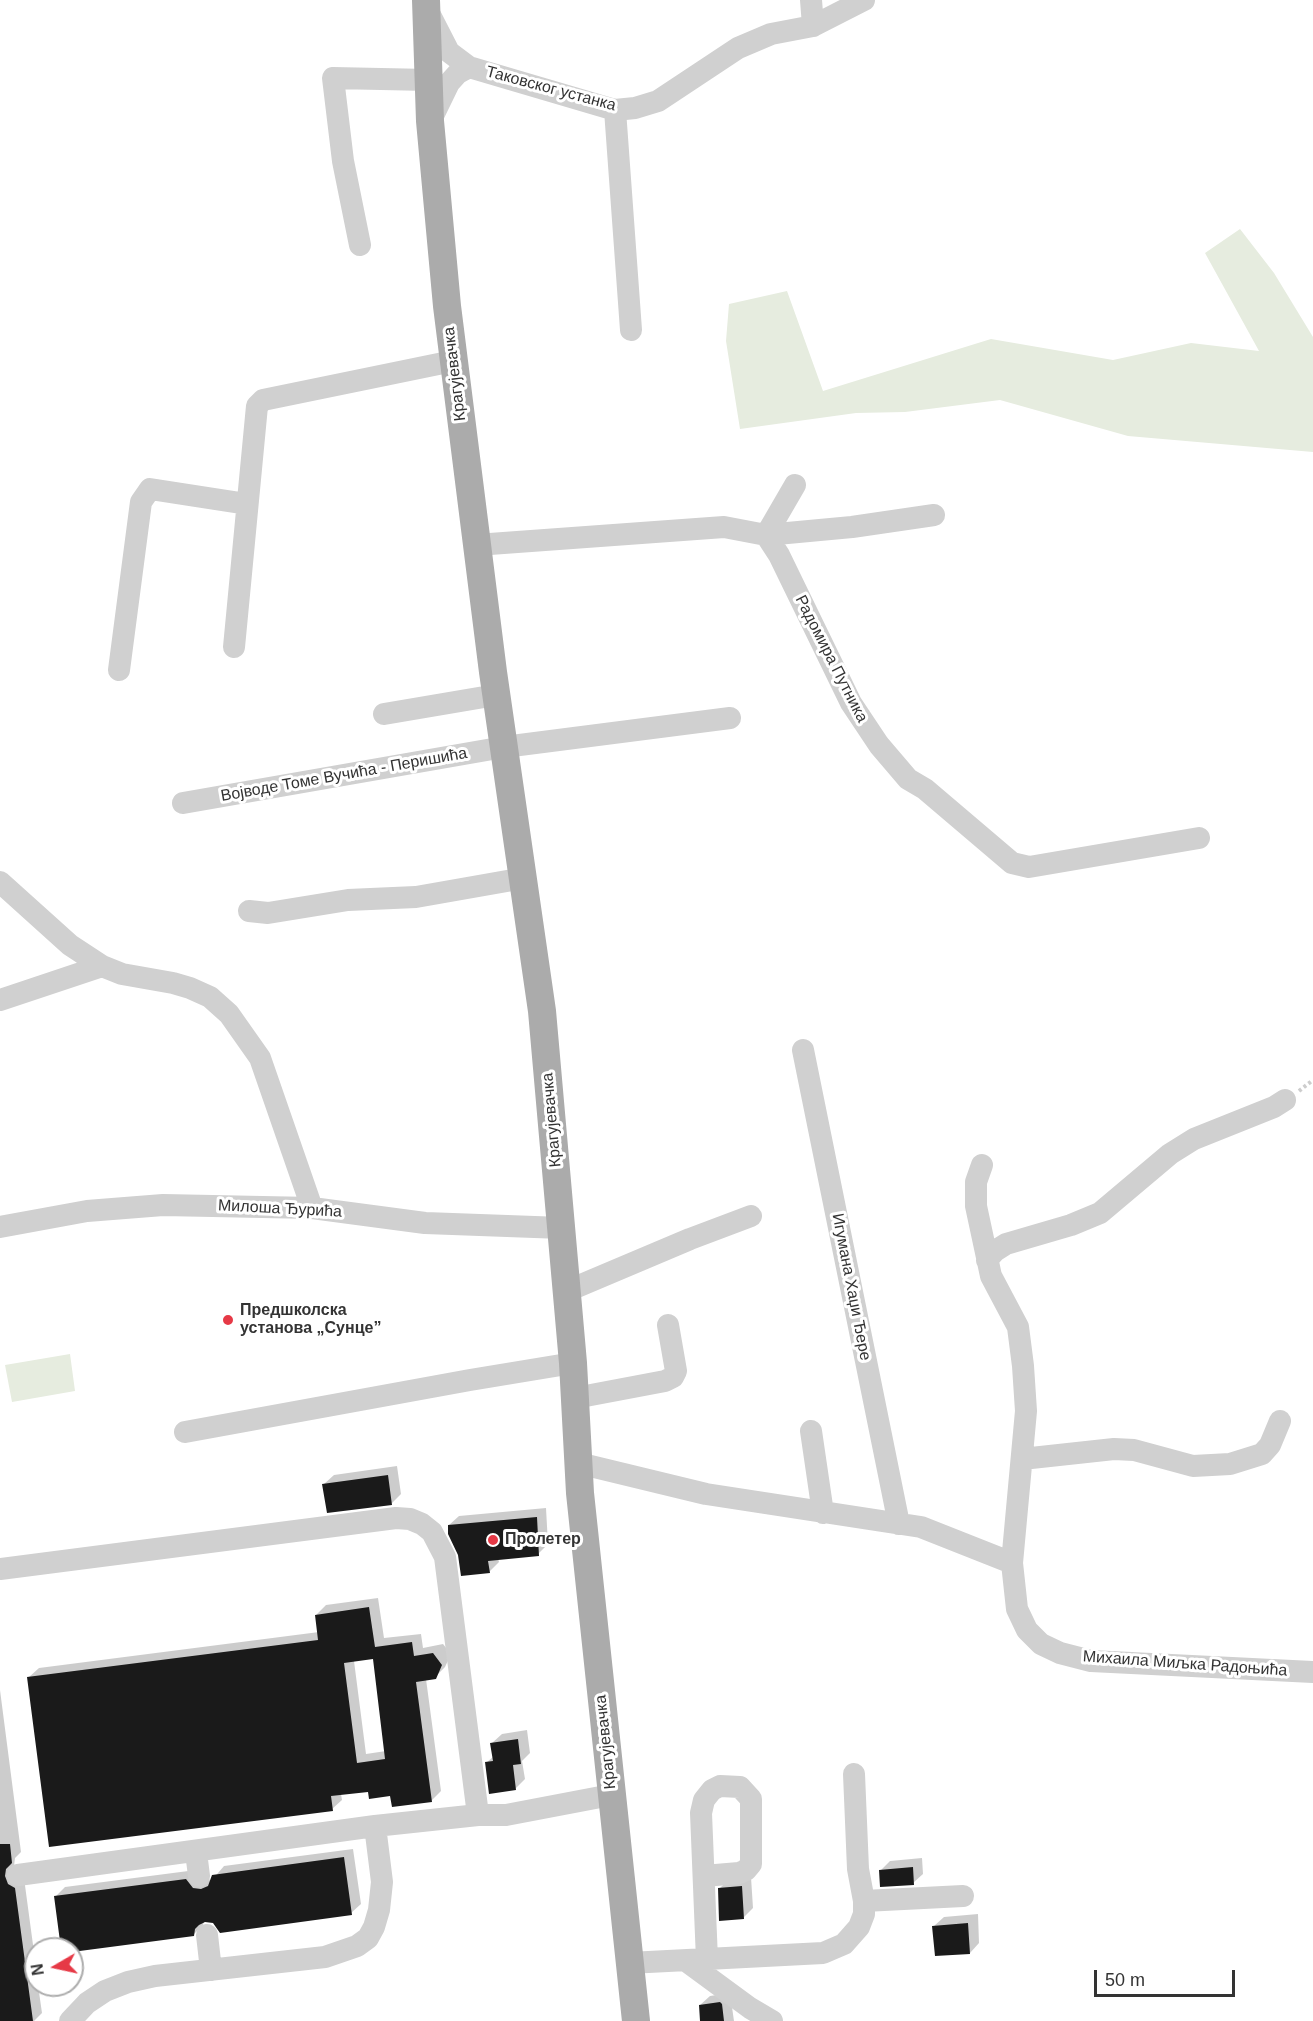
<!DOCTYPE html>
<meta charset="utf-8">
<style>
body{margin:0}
#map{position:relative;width:1313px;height:2021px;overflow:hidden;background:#fff;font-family:Helvetica,sans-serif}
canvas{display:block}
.north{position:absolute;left:24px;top:1937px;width:60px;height:60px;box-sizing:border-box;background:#fff;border:2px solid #adadad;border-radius:50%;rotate:261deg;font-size:16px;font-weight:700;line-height:24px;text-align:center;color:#333}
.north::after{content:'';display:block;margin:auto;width:21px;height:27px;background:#e63946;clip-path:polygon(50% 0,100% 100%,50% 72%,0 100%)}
.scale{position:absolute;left:1094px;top:1970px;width:141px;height:27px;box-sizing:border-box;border:3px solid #333;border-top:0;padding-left:8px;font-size:18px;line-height:21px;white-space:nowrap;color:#333;-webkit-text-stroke:4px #fff;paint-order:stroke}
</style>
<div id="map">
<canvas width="1313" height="2021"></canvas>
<div class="north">N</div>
<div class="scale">50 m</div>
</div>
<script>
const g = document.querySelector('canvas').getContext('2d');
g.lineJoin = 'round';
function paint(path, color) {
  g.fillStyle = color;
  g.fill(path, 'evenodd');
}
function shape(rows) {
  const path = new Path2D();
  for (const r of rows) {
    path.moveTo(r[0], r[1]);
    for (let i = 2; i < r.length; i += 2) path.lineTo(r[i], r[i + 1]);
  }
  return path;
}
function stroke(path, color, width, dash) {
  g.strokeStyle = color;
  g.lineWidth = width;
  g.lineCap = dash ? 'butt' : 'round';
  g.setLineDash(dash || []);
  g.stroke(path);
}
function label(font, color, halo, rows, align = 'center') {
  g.font = font + ' Helvetica,sans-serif';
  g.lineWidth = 6;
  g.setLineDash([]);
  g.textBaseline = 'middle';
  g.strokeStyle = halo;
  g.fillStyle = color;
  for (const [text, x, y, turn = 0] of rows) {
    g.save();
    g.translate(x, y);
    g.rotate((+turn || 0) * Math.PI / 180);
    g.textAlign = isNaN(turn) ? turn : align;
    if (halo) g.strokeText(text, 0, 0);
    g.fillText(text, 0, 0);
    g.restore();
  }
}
const green = shape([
 [1240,229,1274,273,1313,337,1313,452,1128,436,1000,400,905,412,856,413,740,429,726,341,729,304,787,291,823,391,991,339,1113,360,1191,343,1259,351,1205,253],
 [70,1354,75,1391,12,1402,5,1365]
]);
const shadow = shape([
 [397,1466,401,1494,392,1503,324,1484,334,1475],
 [546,1508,548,1544,538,1554,498,1558,499,1562,489,1572,460,1554,449,1525,459,1516],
 [378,1598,384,1638,421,1634,423,1648,443,1644,451,1654,445,1667,435,1677,426,1679,441,1791,431,1801,369,1790,341,1794,342,1800,332,1809,29,1677,39,1668,319,1632,316,1615,326,1605],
 [374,1658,386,1751,366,1754,354,1661],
 [0,1690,21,1852,15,1858,14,1866,24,1878,36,1967,36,1985,38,1985,42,2013,34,2021,0,2021],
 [527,1730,530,1753,522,1761,525,1779,515,1789,486,1763,494,1756,492,1743,502,1734],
 [353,1849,361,1904,351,1913,204,1921,203,1925,193,1935,72,1951,72,1949,63,1949,55,1897,65,1887,196,1870,203,1879,212,1880,224,1866],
 [922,1858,923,1874,913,1883,880,1871,890,1861],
 [751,1877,753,1908,743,1918,719,1889,729,1879],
 [978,1914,979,1943,970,1953,934,1926,944,1917],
 [730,1993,734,2021,702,2021,700,2005,710,1996]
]);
const building = shape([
 [388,1475,392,1505,327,1513,322,1484],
 [537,1517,539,1556,488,1561,490,1573,461,1576,458,1555,448,1534,448,1525],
 [369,1607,375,1647,412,1642,414,1656,433,1653,442,1665,436,1679,416,1682,432,1802,392,1807,390,1796,369,1799,368,1792,331,1796,333,1811,49,1847,27,1677,318,1640,315,1615],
 [373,1659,385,1759,357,1763,344,1663],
 [518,1739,521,1764,513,1765,516,1790,489,1794,485,1762,493,1761,490,1743],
 [0,1844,10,1844,12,1863,6,1869,5,1876,8,1884,15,1888,33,2021,0,2021],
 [344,1857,352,1915,220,1933,213,1923,205,1922,199,1925,195,1929,194,1936,72,1952,72,1949,61,1949,54,1896,186,1879,193,1888,201,1889,208,1886,212,1875],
 [913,1867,914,1885,880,1887,879,1870],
 [742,1886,744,1919,719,1921,718,1888],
 [968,1923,970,1954,935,1956,932,1926],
 [720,2002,722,2004,724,2021,700,2021,699,2005]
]);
const path = shape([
 [1299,1091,1313,1080]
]);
const minor = shape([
 [811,0,813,26],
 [428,11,449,52,469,67,615,110,635,108,658,101,738,48,771,34,813,26,864,0],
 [615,110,631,330],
 [431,120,449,83,458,73,469,67],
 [360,245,343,161,333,78,429,80],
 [766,535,779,555,851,703,879,745,908,779,925,789,1012,863,1029,867,1199,838],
 [766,535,795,485],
 [476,545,724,527,766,535,852,527,934,515],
 [234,647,257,406,263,400,453,361],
 [119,670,141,502,150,489,247,504],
 [384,714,496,695],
 [183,803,504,747,730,718],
 [0,882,70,945,102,966,122,974,173,983,190,988,210,997,229,1014,260,1058,312,1208],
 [249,911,268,913,348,900,416,897,524,878],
 [0,1000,102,966],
 [803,1050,899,1524],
 [982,1165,976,1182,976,1206,991,1276,1018,1327,1023,1366,1026,1411,1012,1563,1017,1609,1027,1630,1041,1644,1060,1653,1091,1661,1313,1672],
 [0,1227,87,1211,163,1205,312,1208,425,1223,562,1228],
 [987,1260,995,1251,1006,1244,1071,1225,1100,1213,1170,1154,1194,1139,1274,1107,1285,1100],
 [567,1291,690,1239,751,1216],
 [575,1398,665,1381,673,1377,676,1371,668,1325],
 [811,1431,823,1513],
 [185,1432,470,1380,573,1363],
 [1022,1459,1114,1449,1134,1450,1193,1466,1230,1464,1262,1454,1270,1445,1280,1421],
 [578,1463,706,1494,921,1527,1012,1563],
 [0,1569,396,1518,410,1519,422,1524,432,1532,445,1557,478,1815],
 [196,1852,199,1876],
 [18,1875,375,1826,478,1815,506,1815,611,1795],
 [704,1876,739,1873,746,1870,751,1864,751,1799,740,1787,720,1786,712,1790,704,1800,701,1813,707,1960],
 [864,1901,963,1896],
 [207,1935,211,1970],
 [686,1961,750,2008,772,2021],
 [629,1963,823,1953,844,1944,859,1927,864,1914,864,1901,858,1869,854,1774],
 [70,2021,87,2003,105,1991,128,1982,155,1976,325,1957,357,1946,368,1938,374,1927,379,1910,382,1882,375,1826]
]);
const major = shape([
 [426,0,430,121,447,306,493,672,542,1011,573,1363,580,1493,636,2021]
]);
const markers = [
 [228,1320,6,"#e63946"],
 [493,1540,6,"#e63946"]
];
const streetNames = [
 ["Таковског устанка",551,89,15],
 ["Крагујевачка",455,374,-97],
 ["Радомира Путника",831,659,63],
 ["Војводе Томе Вучића - Перишића",344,775,-10],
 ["Крагујевачка",552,1120,-95],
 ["Милоша Ђурића",280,1209,3],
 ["Игумана Хаџи Ђере",851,1287,79],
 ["Михаила Миљка Радоњића",1185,1664,4],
 ["Крагујевачка",606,1742,-96]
];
const poiNames = [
 ["Предшколска",240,1311],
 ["установа „Сунце”",240,1329],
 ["Пролетер",505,1540]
];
paint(green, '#e6ecdf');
paint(shadow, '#0003');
paint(building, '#1a1a1a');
stroke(path, '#cdcdcd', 4, [3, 3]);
stroke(minor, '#d0d0d0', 22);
stroke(major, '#ababab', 28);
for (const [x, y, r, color] of markers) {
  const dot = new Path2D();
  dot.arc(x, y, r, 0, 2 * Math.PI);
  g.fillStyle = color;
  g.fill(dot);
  stroke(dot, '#fff', 2);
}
label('16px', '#333', '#fff', streetNames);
label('bold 16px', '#333', '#fff', poiNames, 'left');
</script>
